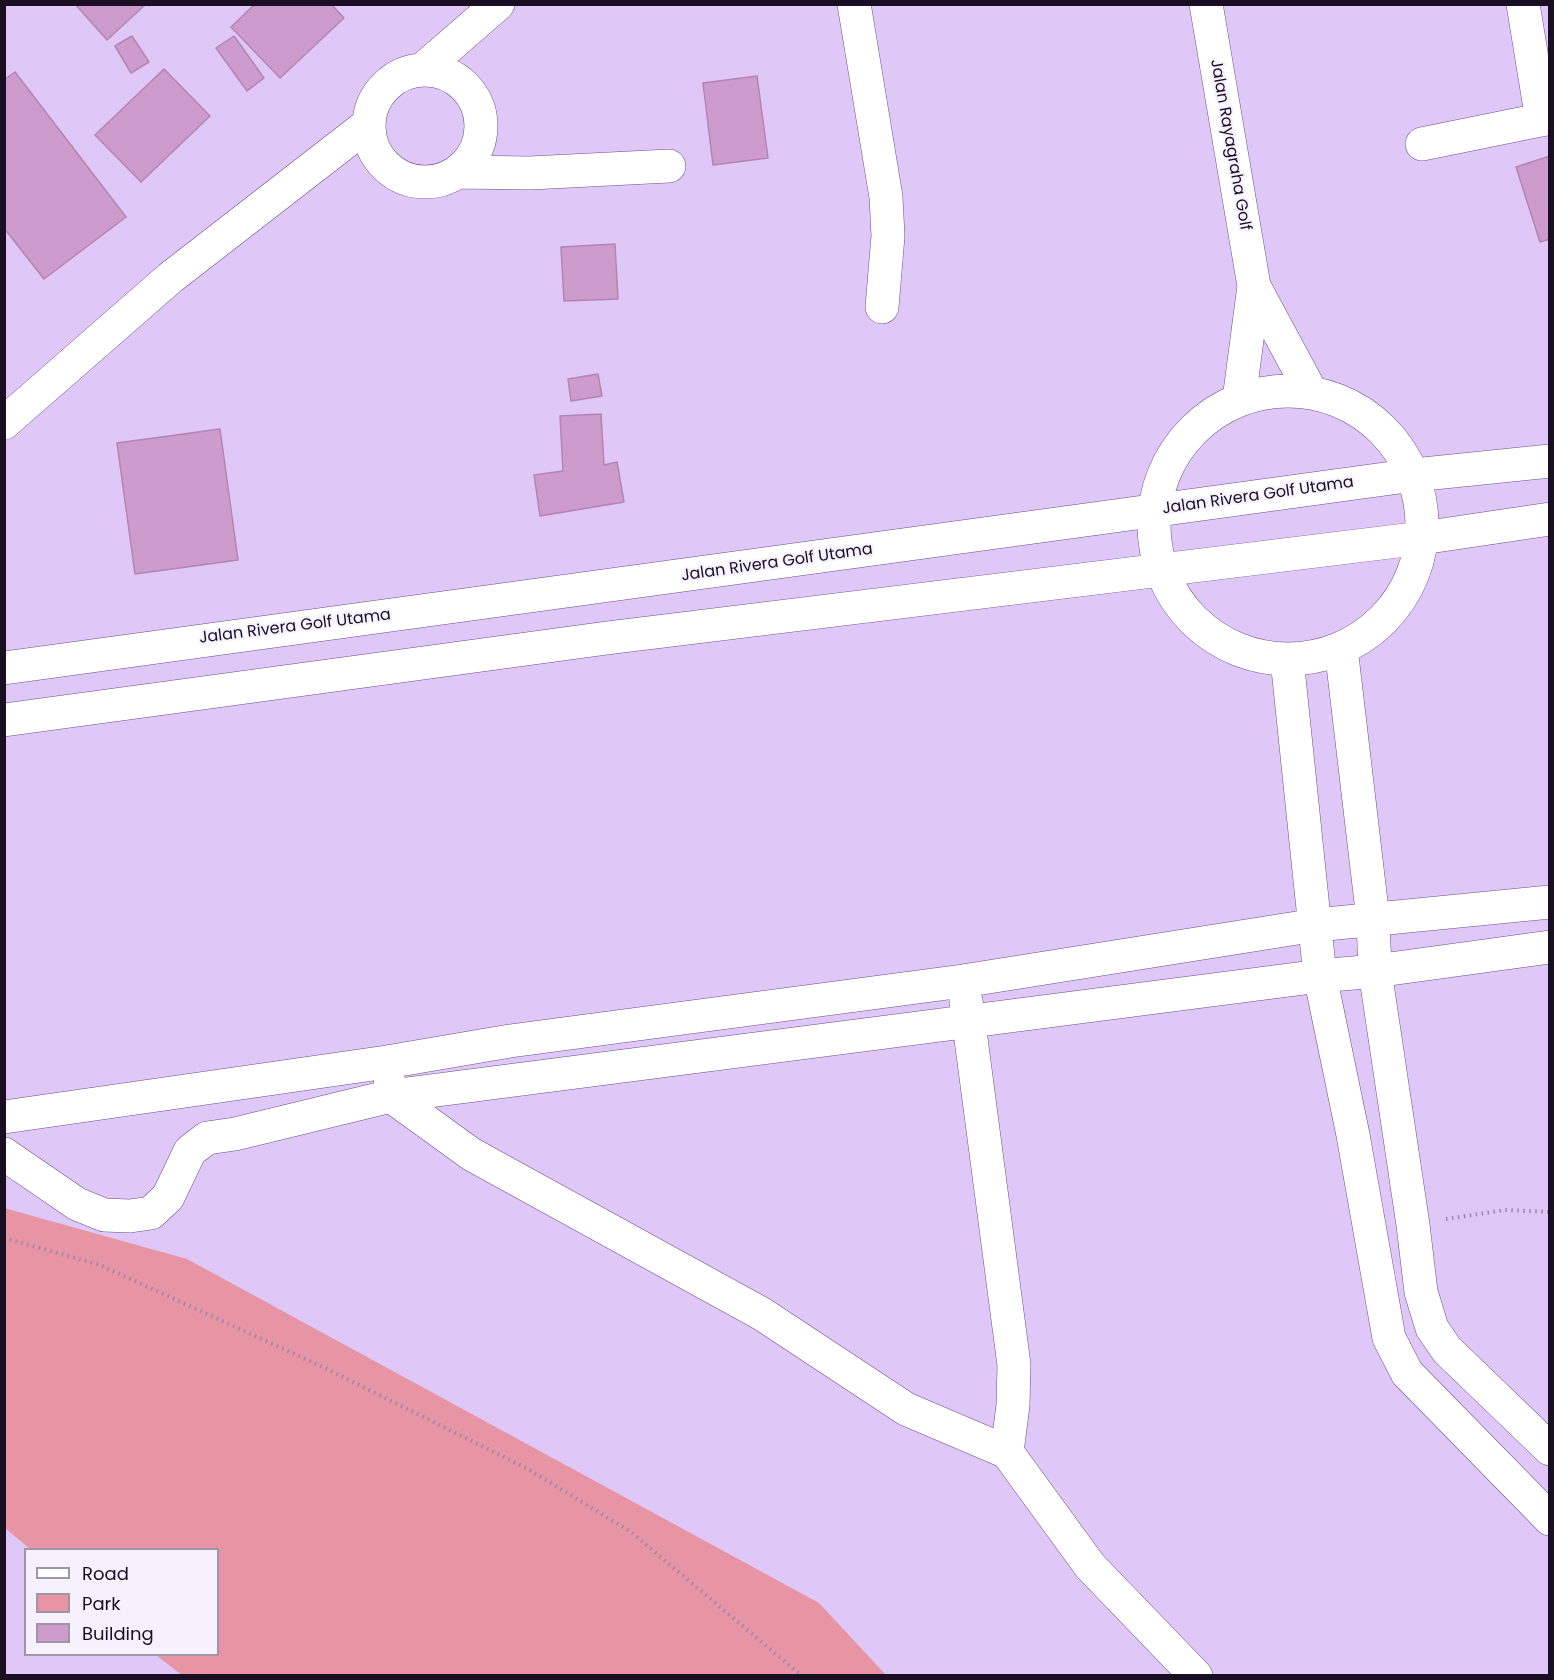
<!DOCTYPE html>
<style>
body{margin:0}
#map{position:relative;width:1554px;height:1680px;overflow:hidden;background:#dfc7f7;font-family:Poppins,sans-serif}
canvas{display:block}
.frame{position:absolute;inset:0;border:6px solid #1a0e23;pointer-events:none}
.legend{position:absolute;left:24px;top:1548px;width:195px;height:108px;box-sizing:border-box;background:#f6f1fd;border:2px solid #9e96a6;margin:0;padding:8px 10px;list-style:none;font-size:18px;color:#1a0e23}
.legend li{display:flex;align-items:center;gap:12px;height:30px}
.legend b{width:30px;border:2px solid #9e96a6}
</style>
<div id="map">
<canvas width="1554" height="1680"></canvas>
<div class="frame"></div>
<ul class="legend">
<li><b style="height:8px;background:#fff"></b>Road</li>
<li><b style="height:16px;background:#e794a4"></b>Park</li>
<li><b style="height:16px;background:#ce9ccc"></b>Building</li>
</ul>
</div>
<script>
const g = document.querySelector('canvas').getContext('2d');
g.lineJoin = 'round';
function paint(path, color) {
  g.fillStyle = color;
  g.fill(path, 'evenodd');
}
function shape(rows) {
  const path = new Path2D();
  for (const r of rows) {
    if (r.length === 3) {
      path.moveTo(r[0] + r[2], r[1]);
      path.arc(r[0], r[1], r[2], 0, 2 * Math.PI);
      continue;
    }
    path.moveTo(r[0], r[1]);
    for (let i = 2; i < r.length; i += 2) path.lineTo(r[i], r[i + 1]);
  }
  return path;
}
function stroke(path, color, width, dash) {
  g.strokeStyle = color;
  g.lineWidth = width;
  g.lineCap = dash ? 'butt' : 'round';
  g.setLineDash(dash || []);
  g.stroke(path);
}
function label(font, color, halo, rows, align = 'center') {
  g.font = font + ' Poppins,sans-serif';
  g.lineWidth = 4.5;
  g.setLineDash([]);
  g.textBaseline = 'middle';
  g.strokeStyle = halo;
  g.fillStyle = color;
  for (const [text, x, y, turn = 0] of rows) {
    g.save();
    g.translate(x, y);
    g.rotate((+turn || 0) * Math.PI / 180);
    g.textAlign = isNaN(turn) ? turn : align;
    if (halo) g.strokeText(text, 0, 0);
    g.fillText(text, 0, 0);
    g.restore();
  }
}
const green = shape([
 [4,1208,187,1259,819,1603,886,1675,182,1675,156,1655,218,1654,218,1550,30,1549,5,1528]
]);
const building = shape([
 [75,4,146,4,107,40,75,4],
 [255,4,331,4,344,18,280,78,231,27,255,4],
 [132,36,149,62,131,73,115,46,132,36],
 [234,36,264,78,247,91,216,48,234,36],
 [164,69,210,116,141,182,95,135,164,69],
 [15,72,126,217,44,279,4,228,4,80,15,72],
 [757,76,768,158,713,165,703,83,757,76],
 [1550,156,1550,239,1540,242,1516,167,1550,156],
 [615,244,618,299,564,301,561,247,615,244],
 [598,374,602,396,571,401,568,379,598,374],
 [601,414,604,465,617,462,624,502,540,516,534,475,563,471,560,416,601,414],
 [220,429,238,560,135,574,117,443,220,429]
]);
const path = shape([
 [1446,1219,1505,1210,1550,1212],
 [4,1238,100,1265,327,1369,526,1468,631,1532,802,1676]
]);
const minor = shape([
 [854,4,886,197,888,236,882,307],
 [1206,4,1254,286,1239,400],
 [1523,4,1542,120],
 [425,126,56],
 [422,70,498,4],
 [1422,144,1550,118],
 [458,172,530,173,669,166],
 [1254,286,1311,392],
 [1288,525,134],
 [4,423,170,278,366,126],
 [1341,648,1373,919,1375,971,1413,1225,1421,1292,1432,1328,1447,1350,1550,1449],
 [1287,659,1320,976,1353,1135,1389,1338,1407,1373,1550,1519],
 [966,1001,1014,1365,1013,1405,1007,1452],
 [390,1085,391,1096,471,1154,762,1314,906,1409,1007,1452,1090,1566,1196,1676],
 [4,1117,387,1062,510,1041,963,981,1316,925,1550,902],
 [4,1154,77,1204,104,1215,130,1216,151,1213,168,1197,190,1151,207,1138,235,1134,391,1096,1320,976,1375,971,1550,947]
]);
const tertiary = shape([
 [4,668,1414,475,1550,461],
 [4,720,607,638,1422,538,1550,519]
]);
const streetNames = [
 ["Jalan Rayagraha Golf",1230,145,80],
 ["Jalan Rivera Golf Utama",1258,496,-8],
 ["Jalan Rivera Golf Utama",777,563,-8],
 ["Jalan Rivera Golf Utama",295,627,-7]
];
paint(green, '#e794a4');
paint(building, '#ce9ccc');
stroke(building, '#b484b2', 1.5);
stroke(minor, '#6b5084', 34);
stroke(tertiary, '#6b5084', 34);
stroke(path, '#9b87ae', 4, [1.5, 4.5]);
stroke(minor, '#fff', 33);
stroke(tertiary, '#fff', 33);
label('16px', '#1a0e23', '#f6f1fd', streetNames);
</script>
